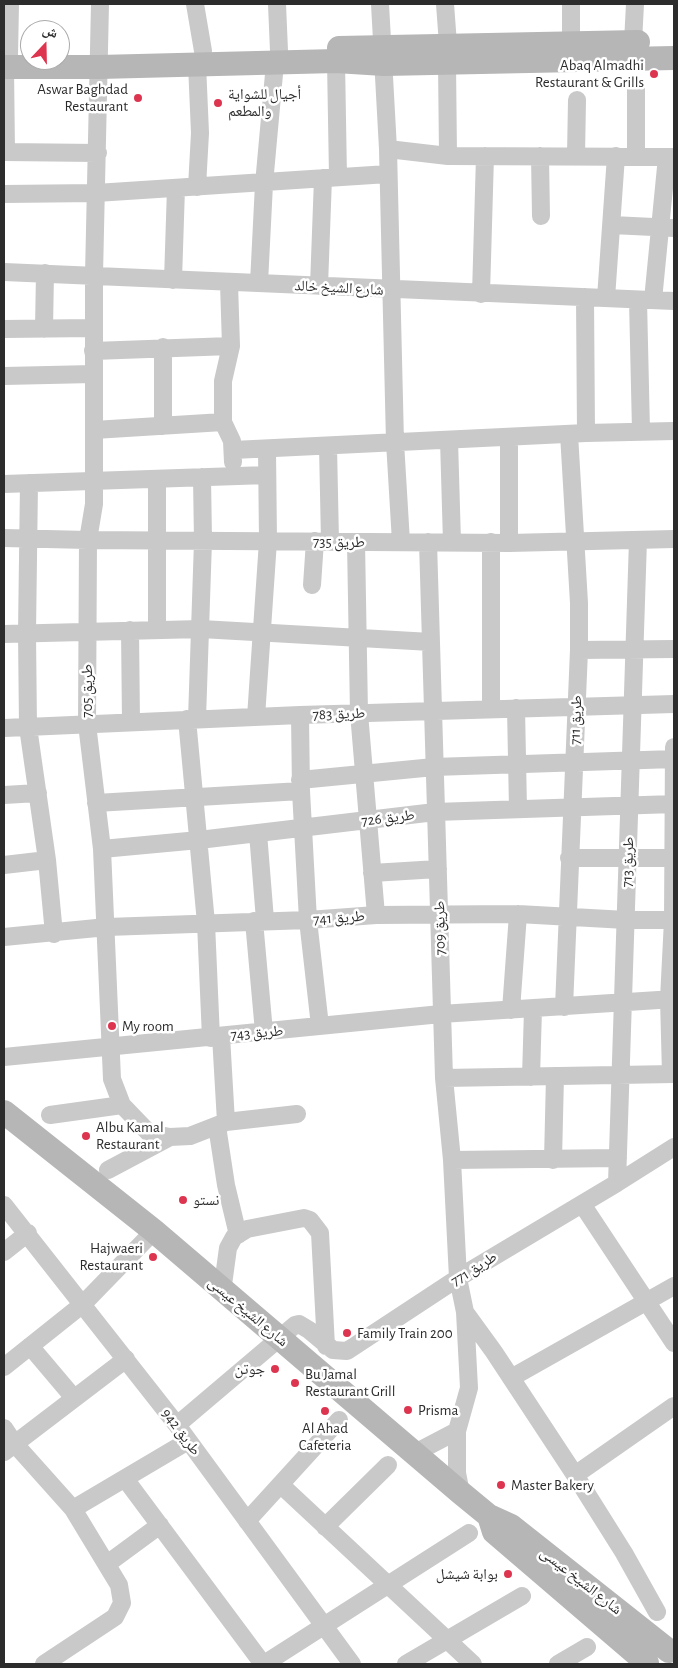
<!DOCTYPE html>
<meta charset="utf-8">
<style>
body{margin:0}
#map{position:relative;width:678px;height:1668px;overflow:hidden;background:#fff;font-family:"Alegreya Sans","Noto Naskh Arabic",sans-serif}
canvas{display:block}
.frame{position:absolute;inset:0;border:5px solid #2c2c2c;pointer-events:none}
.north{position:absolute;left:20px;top:20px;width:50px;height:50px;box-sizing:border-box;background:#fff;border:1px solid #ababab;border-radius:50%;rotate:21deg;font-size:14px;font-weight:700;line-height:20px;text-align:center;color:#2c2c2c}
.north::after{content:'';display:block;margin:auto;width:18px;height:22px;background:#dd344f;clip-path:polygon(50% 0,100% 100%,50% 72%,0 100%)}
</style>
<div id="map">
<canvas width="678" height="1668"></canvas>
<div class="frame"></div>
<div class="north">ش</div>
</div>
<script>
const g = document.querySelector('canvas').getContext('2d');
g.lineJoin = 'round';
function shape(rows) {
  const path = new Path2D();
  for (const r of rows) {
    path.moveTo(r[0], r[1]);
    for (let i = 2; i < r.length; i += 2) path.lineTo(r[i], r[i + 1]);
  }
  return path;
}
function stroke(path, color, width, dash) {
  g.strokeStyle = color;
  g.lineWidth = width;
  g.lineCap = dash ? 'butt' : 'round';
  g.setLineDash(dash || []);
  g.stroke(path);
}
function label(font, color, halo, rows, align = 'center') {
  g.font = font + ' "Alegreya Sans","Noto Naskh Arabic",sans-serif';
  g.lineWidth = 5;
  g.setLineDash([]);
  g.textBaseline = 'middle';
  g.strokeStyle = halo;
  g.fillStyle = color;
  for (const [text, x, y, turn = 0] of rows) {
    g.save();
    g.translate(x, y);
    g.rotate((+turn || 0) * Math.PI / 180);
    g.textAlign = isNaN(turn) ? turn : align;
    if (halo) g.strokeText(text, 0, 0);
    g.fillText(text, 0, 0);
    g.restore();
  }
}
const street = shape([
 [100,4,94,275,94,504,88,540,87,724,102,849,112,1079,122,1105],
 [195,4,203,51],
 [277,4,279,51],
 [380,4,388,149,395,442,401,542],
 [445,4,448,44],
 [633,42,635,4],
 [571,43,571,4],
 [9,56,10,4],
 [336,61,338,177],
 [447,62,448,156],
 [5,67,6,152],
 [388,149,448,156,674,157],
 [4,152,98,153],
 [540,156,541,216],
 [576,156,577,100],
 [636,156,636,86],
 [197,187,200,133,197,64],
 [4,194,96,193,388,174],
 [612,225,674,228],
 [4,272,674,301],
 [173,280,176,188],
 [229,283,231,346,223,381,223,422,232,441,233,462],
 [259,283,264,184,275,63],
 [319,286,323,178],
 [481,294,485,156],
 [585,297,586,433],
 [606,298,616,156],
 [638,300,641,431],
 [653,300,667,157],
 [4,329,93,328],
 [44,329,45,273],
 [163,347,163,426],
 [93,351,231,346],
 [4,376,93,374],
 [94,430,223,422],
 [509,437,509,543],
 [449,440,452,542],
 [328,446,330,541],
 [233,450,586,433,674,431],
 [157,479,157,629],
 [29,483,27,633,28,727,47,860,54,934],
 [4,484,267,475],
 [4,538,88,540,509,543,674,539],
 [356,542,359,713,376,915],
 [428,542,444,1078,452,1160,458,1278,465,1312,469,1388,457,1431,457,1473,461,1493],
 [312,585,315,541],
 [130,630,131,722],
 [4,634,201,629,431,642],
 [579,650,674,649],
 [516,708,518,809],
 [491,709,491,542],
 [300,715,301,791,308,920,320,1026],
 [256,717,268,541,267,450],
 [187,719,206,923,211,1038],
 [197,719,203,541,202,477],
 [4,728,300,715,674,704],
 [300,780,434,767,674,759],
 [4,795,38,793],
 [96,803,301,791],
 [258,833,265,920],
 [102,849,199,840,435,812,674,804],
 [569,858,674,858],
 [4,865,47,860],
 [372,873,438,869],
 [254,921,264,1032],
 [4,937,107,927,308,920,376,915,518,914,626,920,674,920],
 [564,1007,579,650,579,603,569,434],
 [511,1010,518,914],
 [221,1036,226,1122],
 [4,1057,441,1014,674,999],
 [671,1074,669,999,673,920,674,747],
 [531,1077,533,1009],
 [444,1078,674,1074],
 [50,1115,122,1105,149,1133,170,1137,190,1136,226,1122,297,1114],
 [217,1126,226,1185,238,1235],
 [452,1160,618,1158],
 [553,1160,555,1076],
 [108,1170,170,1137],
 [617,1183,638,540],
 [582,1204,674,1343],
 [4,1205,177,1425,352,1664],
 [4,1252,28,1233],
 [222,1292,228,1248,234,1237,247,1229,304,1218,310,1220,320,1233,326,1346],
 [465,1312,494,1352,575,1475,624,1553,657,1612],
 [30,1346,74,1398],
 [4,1367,83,1304,154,1231],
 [511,1378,674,1286],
 [177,1425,295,1325,299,1324,309,1330,333,1350,347,1351,458,1278,617,1183,674,1147],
 [4,1428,14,1443,73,1509,119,1585,122,1603,115,1617,44,1664],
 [4,1452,126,1359],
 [415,1453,457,1431],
 [575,1475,674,1406],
 [126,1480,263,1664],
 [281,1485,473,1664],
 [73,1509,188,1441],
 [247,1521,339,1420],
 [325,1527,388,1465],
 [107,1564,160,1525],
 [264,1664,469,1533],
 [406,1664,522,1596],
 [558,1664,587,1647]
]);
const secondary = shape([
 [339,48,638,42],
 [4,67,99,67,336,61,384,64,674,58],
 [4,1112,154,1231,461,1493,489,1516,511,1526,669,1651],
 [489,1516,494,1532,647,1663]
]);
const markers = [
 [654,74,5,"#dd344f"],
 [138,98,5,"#dd344f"],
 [218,103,5,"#dd344f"],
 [112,1026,5,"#dd344f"],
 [86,1136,5,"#dd344f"],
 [183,1200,5,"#dd344f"],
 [153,1257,5,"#dd344f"],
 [347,1333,5,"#dd344f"],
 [275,1369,5,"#dd344f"],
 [295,1383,5,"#dd344f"],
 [408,1410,5,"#dd344f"],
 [325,1411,5,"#dd344f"],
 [501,1485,5,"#dd344f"],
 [508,1574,5,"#dd344f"]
];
const poiNames = [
 ["Abaq Almadhi",644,65,"right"],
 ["Restaurant & Grills",644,82,"right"],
 ["Aswar Baghdad",128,89,"right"],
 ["Restaurant",128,106,"right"],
 ["أجيال للشواية",228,94],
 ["والمطعم",228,111],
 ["My room",122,1026],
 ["Albu Kamal",96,1127],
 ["Restaurant",96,1144],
 ["نستو",193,1200],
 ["Hajwaeri",143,1248,"right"],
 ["Restaurant",143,1265,"right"],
 ["Family Train 200",357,1333],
 ["جوتن",265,1369,"right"],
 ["Bu Jamal",305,1374],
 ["Restaurant Grill",305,1391],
 ["Prisma",418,1410],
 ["Al Ahad",325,1428,"center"],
 ["Cafeteria",325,1445,"center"],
 ["Master Bakery",511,1485],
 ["بوابة شيشل",498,1574,"right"]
];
const streetNames = [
 ["شارع الشيخ خالد",339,288,3],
 ["طريق 735",339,542],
 ["طريق 705",87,691,-90],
 ["طريق 783",339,714,-2],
 ["طريق 711",576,720,-88],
 ["طريق 726",388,818,-7],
 ["طريق 713",628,862,-88],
 ["طريق 741",339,918,-4],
 ["طريق 709",440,928,-91],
 ["طريق 743",257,1033,-5],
 ["طريق 771",474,1269,-32],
 ["شارع الشيخ عيسى",248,1312,40],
 ["طريق 942",181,1432,53],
 ["شارع الشيخ عيسى",581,1581,38]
];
stroke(street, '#c9c9c9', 18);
stroke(secondary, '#b6b6b6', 24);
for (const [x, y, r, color] of markers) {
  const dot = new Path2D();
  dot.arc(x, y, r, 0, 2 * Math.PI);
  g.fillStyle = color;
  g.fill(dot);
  stroke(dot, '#fff', 2);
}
label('15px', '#2c2c2c', '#fff', poiNames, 'left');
label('15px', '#2c2c2c', '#fff', streetNames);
</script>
